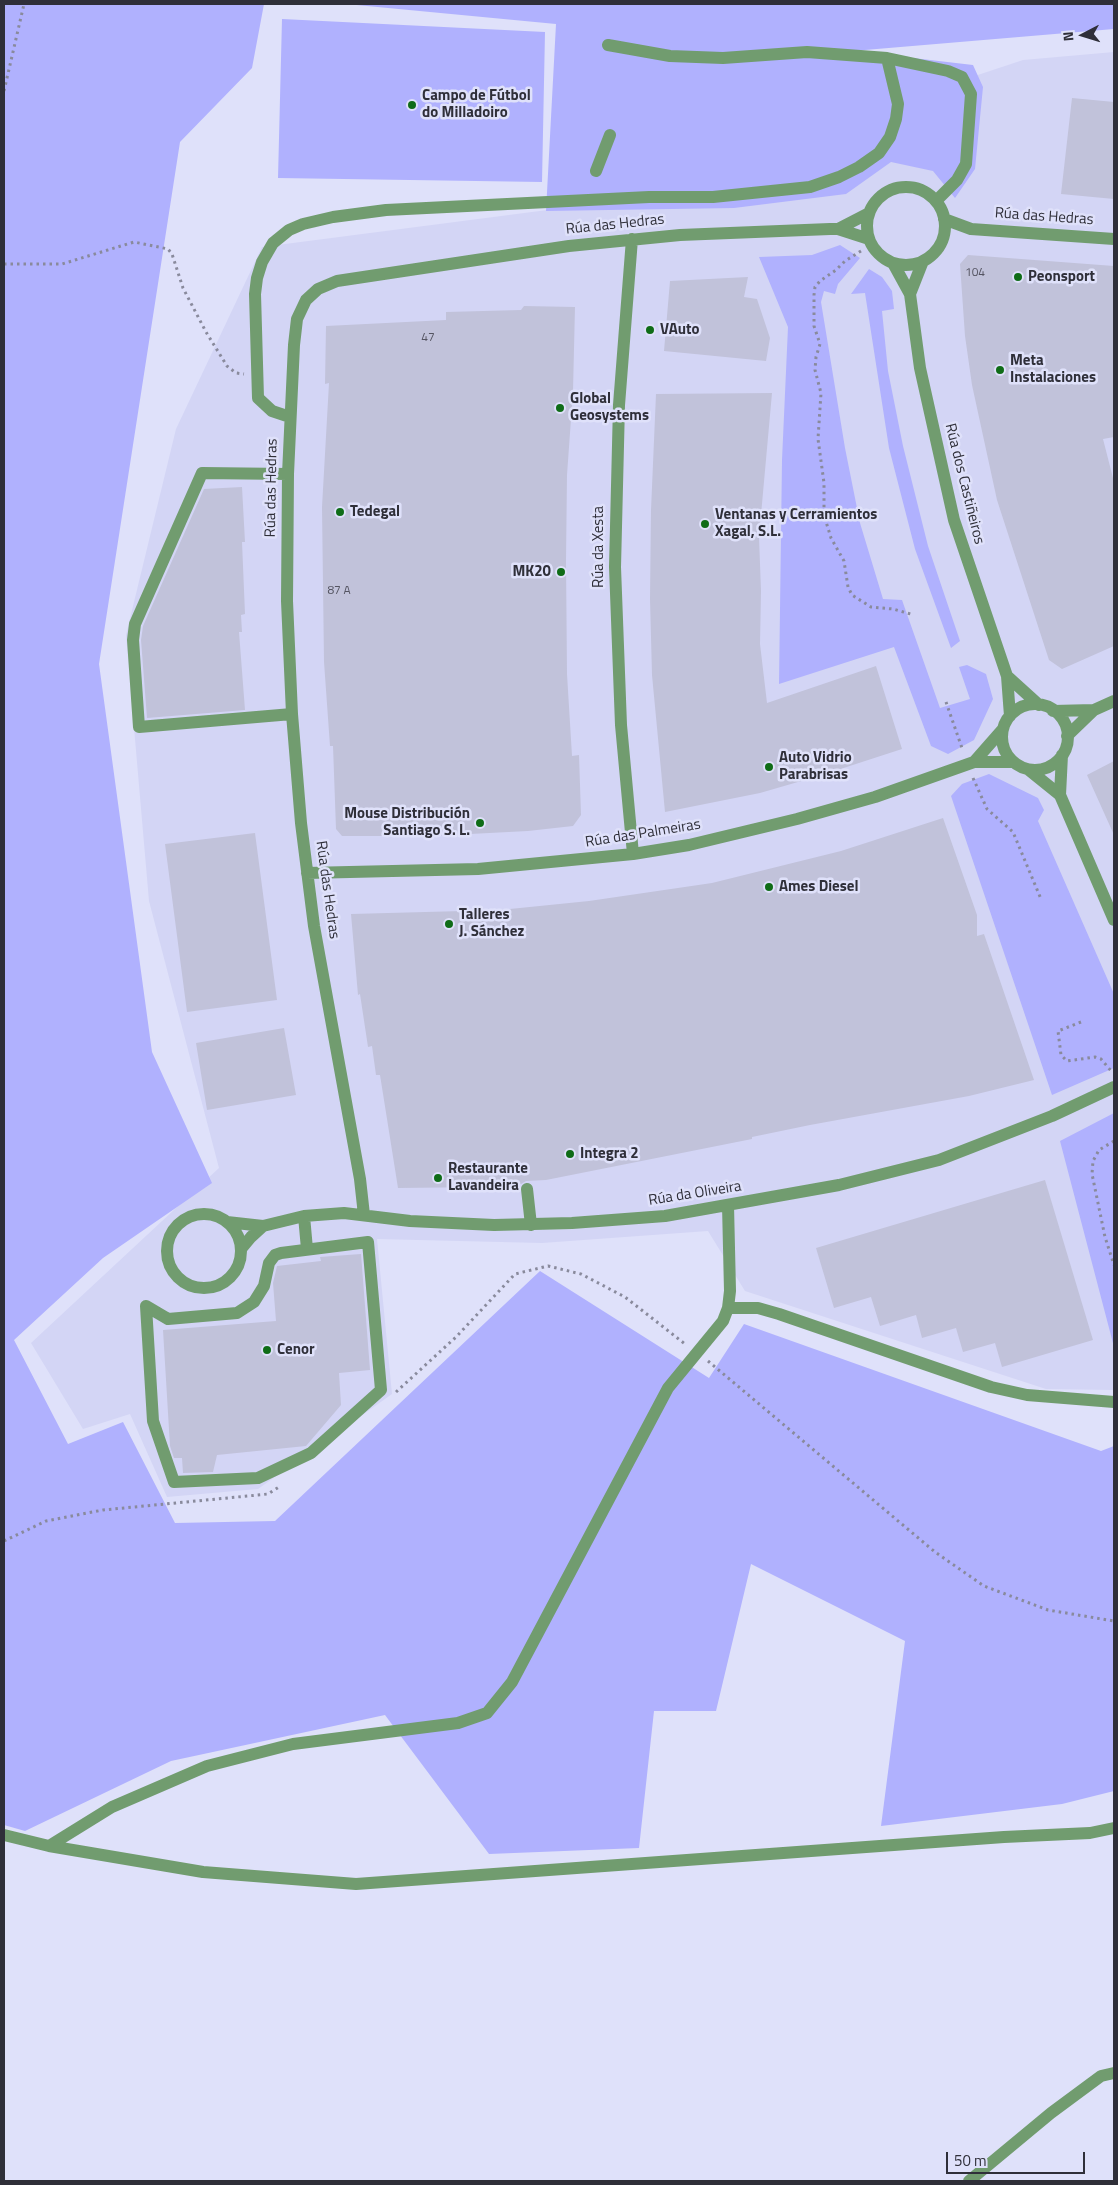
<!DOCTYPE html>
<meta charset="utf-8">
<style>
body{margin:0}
#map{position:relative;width:1118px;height:2185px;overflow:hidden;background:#dfe1fa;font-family:"Titillium Web",sans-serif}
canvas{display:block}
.frame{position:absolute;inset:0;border:5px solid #2f2f39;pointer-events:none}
.north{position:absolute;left:1058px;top:10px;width:50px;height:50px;-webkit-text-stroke:4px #dfe1fa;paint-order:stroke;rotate:265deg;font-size:14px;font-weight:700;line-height:20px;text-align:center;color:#2f2f39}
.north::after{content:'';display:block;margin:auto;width:18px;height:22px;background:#2f2f39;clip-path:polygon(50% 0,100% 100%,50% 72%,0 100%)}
.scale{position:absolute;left:946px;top:2152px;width:139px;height:22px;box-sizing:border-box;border:2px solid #2f2f39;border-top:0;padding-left:6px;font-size:15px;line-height:18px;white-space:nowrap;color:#2f2f39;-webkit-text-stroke:4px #dfe1fa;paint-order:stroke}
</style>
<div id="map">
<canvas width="1118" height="2185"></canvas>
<div class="frame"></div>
<div class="north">N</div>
<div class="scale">50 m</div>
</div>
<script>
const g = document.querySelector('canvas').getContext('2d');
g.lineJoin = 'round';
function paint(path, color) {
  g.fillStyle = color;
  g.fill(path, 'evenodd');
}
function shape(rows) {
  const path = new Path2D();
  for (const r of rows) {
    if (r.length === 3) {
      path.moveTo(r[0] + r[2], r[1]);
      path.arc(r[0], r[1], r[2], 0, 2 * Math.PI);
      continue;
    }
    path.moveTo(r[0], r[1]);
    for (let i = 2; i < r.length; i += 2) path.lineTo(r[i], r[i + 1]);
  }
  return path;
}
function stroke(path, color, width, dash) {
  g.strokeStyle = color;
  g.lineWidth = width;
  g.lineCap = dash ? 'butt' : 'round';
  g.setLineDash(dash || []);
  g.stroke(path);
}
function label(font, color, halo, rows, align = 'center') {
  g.font = font + ' "Titillium Web",sans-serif';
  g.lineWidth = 5;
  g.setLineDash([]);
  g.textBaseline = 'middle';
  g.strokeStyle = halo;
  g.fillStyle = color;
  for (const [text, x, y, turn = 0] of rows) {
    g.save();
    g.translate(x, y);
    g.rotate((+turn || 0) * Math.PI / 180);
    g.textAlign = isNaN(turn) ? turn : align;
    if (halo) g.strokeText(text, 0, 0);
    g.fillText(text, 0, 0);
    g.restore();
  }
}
const built = shape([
 [1114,52,1114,1390,1046,1389,745,1291,708,1231,542,1243,377,1239,392,1394,258,1489,167,1497,130,1414,83,1429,31,1343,219,1168,149,901,126,635,176,429,262,247,586,205,1023,60]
]);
const green = shape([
 [4,4,264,4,252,68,180,142,99,664,152,1052,212,1183,103,1258,14,1340,68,1444,123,1422,175,1523,275,1521,540,1271,709,1378,744,1324,1101,1451,1114,1446,1114,1791,1062,1804,881,1826,905,1641,751,1564,716,1711,654,1711,639,1848,489,1854,385,1715,171,1761,25,1831,4,1825],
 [346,4,1114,4,1114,29,853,51,973,65,983,87,975,169,955,198,933,171,891,162,846,194,734,208,546,211,556,24],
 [282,19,545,32,542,182,278,178],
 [840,245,860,258,838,284,835,294,824,291,821,302,845,448,860,523,883,599,902,600,940,708,970,699,959,667,967,665,986,674,993,699,974,740,948,754,931,746,894,647,779,684,782,460,788,327,759,257,812,255],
 [869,269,882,277,892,291,894,309,882,311,888,371,903,446,928,546,960,641,951,648,915,549,889,448,865,293,851,294],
 [989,774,1038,798,1044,810,1038,821,1114,994,1114,1068,1052,1095,951,796,962,784],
 [1114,1113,1114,1347,1060,1141]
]);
const building = shape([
 [1072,98,1114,102,1114,199,1061,194],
 [968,255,1114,266,1114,437,1103,439,1114,482,1114,646,1062,669,1049,660,997,500,972,385,965,336,960,264],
 [748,277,744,297,757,299,770,338,766,361,664,351,670,281],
 [524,306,575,307,573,391,567,475,566,561,567,674,572,756,579,755,581,815,573,826,528,831,431,836,342,836,336,829,333,746,330,746,324,662,322,507,329,383,325,384,326,326,446,320,446,312,521,310],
 [772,393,759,537,761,591,760,644,767,703,876,666,902,749,822,775,760,793,665,812,652,675,650,599,651,510,656,394],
 [242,487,245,542,242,542,245,614,241,615,242,632,239,632,245,710,147,718,141,640,143,626,204,489],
 [1114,761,1114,835,1087,775],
 [943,818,977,915,977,936,984,934,1034,1080,969,1096,810,1125,752,1137,752,1139,546,1180,526,1181,521,1184,489,1190,488,1187,398,1188,380,1075,376,1075,372,1046,368,1047,360,994,358,995,351,914,500,910,589,901,712,883,841,851],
 [255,833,277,1000,187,1012,165,844],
 [284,1028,296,1095,207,1110,196,1043],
 [1045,1180,1093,1340,1002,1367,995,1343,963,1352,956,1328,922,1338,916,1315,880,1326,871,1297,834,1308,816,1248],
 [361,1254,370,1370,339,1373,341,1405,306,1446,217,1455,213,1472,183,1473,182,1458,174,1458,170,1446,163,1330,276,1321,273,1283,277,1266,321,1261,320,1257]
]);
const path = shape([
 [4,91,24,4],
 [861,251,845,261,836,270,820,281,815,287,814,295,814,326,820,344,816,357,815,370,821,393,818,439,824,483,824,515,831,538,844,561,848,587,852,595,871,607,893,609,914,615],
 [4,264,62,264,134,242,168,249,172,254,183,288,206,332,227,366,236,373,244,374],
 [946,702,963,751],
 [973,778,987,809,1013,832,1041,899],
 [1081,1022,1058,1031,1061,1055,1067,1061,1095,1057,1101,1059,1112,1072],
 [1114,1141,1099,1150,1093,1161,1092,1174,1105,1237,1114,1265],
 [708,1361,935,1552,984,1586,1048,1610,1114,1621],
 [396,1392,456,1337,515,1274,548,1266,581,1274,625,1297,685,1344],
 [4,1541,46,1521,103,1510,268,1494,279,1487]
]);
const minor = shape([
 [608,45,670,56,723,58,807,52,887,58,948,71,962,77,971,94,966,164,957,180,936,201],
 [596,171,610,135],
 [906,226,39],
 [944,219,971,229,1114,239],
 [838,229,869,213],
 [632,239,619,405,615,567,621,725,633,854],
 [923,261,910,294,920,368,954,520,1007,676,1010,716],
 [893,263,910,294],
 [290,417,272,411,258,398,255,294,257,278,262,262,273,243,289,230,303,224,333,217,386,210,649,197,713,197,810,187,839,177,859,167,879,153,890,137,896,119,898,104,887,58],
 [288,474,202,473,135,624,133,640,139,727,292,714],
 [1007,676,1039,705],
 [1035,737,33],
 [1053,711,1094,710,1114,701],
 [1067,736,1094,710],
 [974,762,1003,729],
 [1029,770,1060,795,1114,920],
 [1060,795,1062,755],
 [307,873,478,869,633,854,689,845,797,819,875,797,974,762,1013,762],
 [527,1189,531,1225],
 [204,1251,37],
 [364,1215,360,1179,314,926,301,823,292,714,287,601,288,474,294,345,297,319,306,300,318,289,337,281,569,246,680,235,830,229,838,229,869,239],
 [304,1216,307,1249],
 [227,1222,263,1226,304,1216,344,1213,410,1221,494,1225,572,1223,665,1216,839,1185,939,1160,1052,1116,1114,1087],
 [368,1242,381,1390,311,1453,258,1478,174,1482,153,1421,146,1306,168,1319,237,1313,254,1302,264,1286,269,1263,275,1255,281,1253,368,1242],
 [241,1249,251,1237,263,1226],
 [728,1308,758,1308,779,1314,991,1387,1027,1395,1114,1402],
 [4,1835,49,1846,203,1872,356,1884,1004,1837,1090,1833,1114,1828],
 [49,1846,112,1807,207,1766,293,1744,458,1723,487,1713,512,1682,668,1388,723,1321,728,1308,730,1291,728,1205],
 [969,2181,1051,2113,1101,2076,1114,2073]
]);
const markers = [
 [412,105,5,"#0f6c17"],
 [1018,277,5,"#0f6c17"],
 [650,330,5,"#0f6c17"],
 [1000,370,5,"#0f6c17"],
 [560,408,5,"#0f6c17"],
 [340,512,5,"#0f6c17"],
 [705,524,5,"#0f6c17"],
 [561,572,5,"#0f6c17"],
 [769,767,5,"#0f6c17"],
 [480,823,5,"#0f6c17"],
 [769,887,5,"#0f6c17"],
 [449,924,5,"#0f6c17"],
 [570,1154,5,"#0f6c17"],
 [438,1178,5,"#0f6c17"],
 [267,1350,5,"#0f6c17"]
];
const numberNames = [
 ["104",975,273],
 ["47",428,338],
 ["87 A",339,591]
];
const poiNames = [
 ["Campo de Fútbol",422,96],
 ["do Milladoiro",422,113],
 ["Peonsport",1028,277],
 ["VAuto",660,330],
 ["Meta",1010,361],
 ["Instalaciones",1010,378],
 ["Global",570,399],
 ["Geosystems",570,416],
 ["Tedegal",350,512],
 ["Ventanas y Cerramientos",715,515],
 ["Xagal, S.L.",715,532],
 ["MK20",551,572,"right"],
 ["Auto Vidrio",779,758],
 ["Parabrisas",779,775],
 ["Mouse Distribución",470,814,"right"],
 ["Santiago S. L.",470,831,"right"],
 ["Ames Diesel",779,887],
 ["Talleres",459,915],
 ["J. Sánchez",459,932],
 ["Integra 2",580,1154],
 ["Restaurante",448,1169],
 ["Lavandeira",448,1186],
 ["Cenor",277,1350]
];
const streetNames = [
 ["Rúa das Hedras",1044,217,4],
 ["Rúa das Hedras",615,225,-6],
 ["Rúa dos Castiñeiros",964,484,76],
 ["Rúa das Hedras",272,488,-89],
 ["Rúa da Xesta",599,547,-90],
 ["Rúa das Palmeiras",643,834,-9],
 ["Rúa das Hedras",327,890,82],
 ["Rúa da Oliveira",695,1194,-9]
];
paint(built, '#d3d5f5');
paint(green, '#b0b1fe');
paint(building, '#c1c2da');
stroke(path, '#898a9c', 3, [2.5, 4]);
stroke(minor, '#719c6f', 12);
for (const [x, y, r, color] of markers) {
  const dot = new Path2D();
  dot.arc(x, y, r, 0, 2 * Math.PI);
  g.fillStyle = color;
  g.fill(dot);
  stroke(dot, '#dfe1fa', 2);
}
label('12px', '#545461', null, numberNames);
label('bold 15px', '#2f2f39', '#dfe1fa', poiNames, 'left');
label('15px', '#2f2f39', '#dfe1fa', streetNames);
</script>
